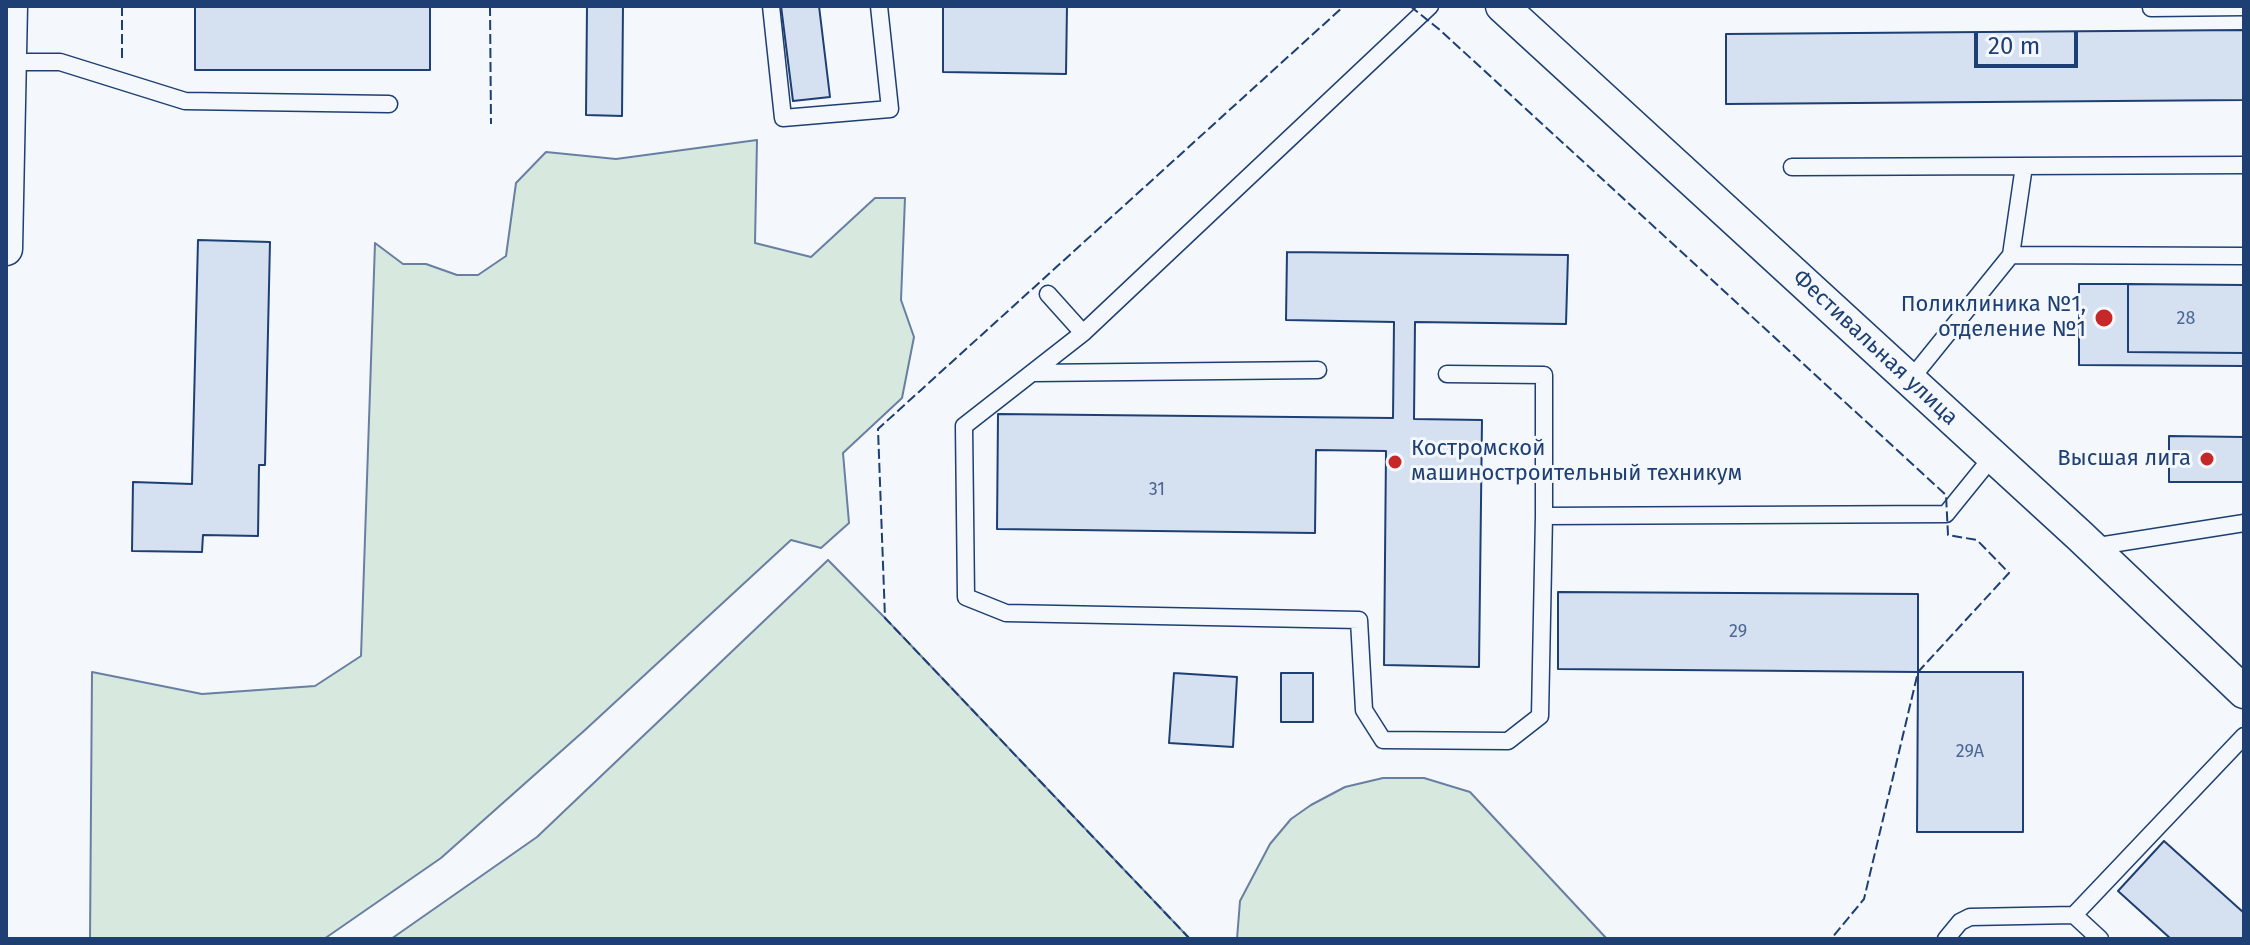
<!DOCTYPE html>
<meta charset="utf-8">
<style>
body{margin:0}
#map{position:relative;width:2250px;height:945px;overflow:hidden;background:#f4f7fb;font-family:"Fira Sans",sans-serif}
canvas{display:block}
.frame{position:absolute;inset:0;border:8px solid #1d3f73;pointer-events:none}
.scale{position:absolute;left:1974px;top:32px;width:104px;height:36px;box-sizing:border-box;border:4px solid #1d3f73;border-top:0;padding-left:10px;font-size:24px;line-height:28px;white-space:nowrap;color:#1d3f73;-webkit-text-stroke:6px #f4f7fb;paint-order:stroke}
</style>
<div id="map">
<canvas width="2250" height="945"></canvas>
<div class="frame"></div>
<div class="scale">20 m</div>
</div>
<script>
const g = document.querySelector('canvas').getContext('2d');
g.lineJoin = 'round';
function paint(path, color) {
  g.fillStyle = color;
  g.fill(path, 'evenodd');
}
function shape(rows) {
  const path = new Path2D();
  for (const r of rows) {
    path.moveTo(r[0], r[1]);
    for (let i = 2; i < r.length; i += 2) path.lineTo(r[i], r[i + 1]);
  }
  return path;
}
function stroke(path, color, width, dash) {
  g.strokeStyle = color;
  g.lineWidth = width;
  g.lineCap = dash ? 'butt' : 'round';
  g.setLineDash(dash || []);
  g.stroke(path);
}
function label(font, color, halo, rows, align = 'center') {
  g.font = font + ' "Fira Sans",sans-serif';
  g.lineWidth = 6;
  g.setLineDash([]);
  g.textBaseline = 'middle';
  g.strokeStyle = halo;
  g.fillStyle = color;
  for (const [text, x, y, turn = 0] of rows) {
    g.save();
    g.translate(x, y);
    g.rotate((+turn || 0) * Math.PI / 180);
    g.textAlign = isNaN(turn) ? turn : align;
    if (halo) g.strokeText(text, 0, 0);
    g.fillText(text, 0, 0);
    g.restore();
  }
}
const green = shape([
 [757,140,755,243,811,257,875,198,905,198,901,300,914,337,902,398,843,453,849,523,821,548,791,540,585,730,441,858,324,939,90,939,92,672,202,694,315,686,361,656,375,243,403,264,426,264,457,275,478,275,506,256,516,183,546,152,616,159,757,140],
 [828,560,885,618,1190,939,391,939,537,837,828,560],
 [1383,778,1424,778,1470,792,1607,939,1237,939,1240,901,1270,844,1291,819,1311,805,1345,787,1383,778]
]);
const building = shape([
 [430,6,430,70,195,70,195,7,430,6],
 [587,6,623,6,622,116,586,115,587,6],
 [781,6,819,6,830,97,793,101,781,6],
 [943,6,1067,6,1066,74,943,72,943,6],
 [2244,30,2244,100,1726,104,1726,34,2244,30],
 [198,240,270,242,265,465,259,465,258,536,203,535,202,552,132,551,133,482,192,484,198,240],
 [1287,252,1568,255,1566,324,1415,322,1414,419,1482,420,1479,667,1384,665,1386,451,1316,450,1315,533,997,529,998,414,1393,418,1394,322,1286,320,1287,252],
 [2079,284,2128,284,2128,352,2244,353,2244,366,2079,365,2079,284],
 [2128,284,2244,285,2244,353,2128,352,2128,284],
 [2169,436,2244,437,2244,482,2169,482,2169,436],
 [1558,592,1918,594,1918,672,1558,669,1558,592],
 [1918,672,2023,672,2023,832,1917,832,1918,672],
 [1174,673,1237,677,1233,747,1169,743,1174,673],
 [1281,673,1313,673,1313,722,1281,722,1281,673],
 [2164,841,2244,913,2244,939,2171,939,2118,891,2164,841]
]);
const lane = shape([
 [771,6,783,118,890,109,879,6],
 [1430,6,1083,333,964,426,966,597,1006,613,1359,620,1364,710,1383,740,1508,741,1540,716,1544,516,1544,375,1447,374],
 [2151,8,2244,7],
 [10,62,60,62,185,101,389,104],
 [1792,167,2244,165],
 [2011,255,2244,256],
 [1048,294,1083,333],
 [1033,373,1318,370],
 [1910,380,2011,255,2024,166],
 [1544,516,1946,514,1993,456],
 [2092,547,2244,523],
 [1946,939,1960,922,1970,917,2074,915],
 [2100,939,2074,915,2244,736]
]);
const street = shape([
 [1502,6,2080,536,2244,692],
 [6,249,11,6]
]);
const fence = shape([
 [122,6,122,61],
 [490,6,491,124],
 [1410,6,1440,30,1946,495,1948,535,1977,540,2009,573,1918,672,1864,899,1831,939],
 [1190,939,885,618,878,429,1344,6]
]);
const markers = [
 [2104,318,10,"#c62828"],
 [2207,459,8,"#c62828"],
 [1395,462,8,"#c62828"]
];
const numberNames = [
 ["28",2186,319],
 ["31",1157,490],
 ["29",1738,632],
 ["29А",1970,752]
];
const poiNames = [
 ["Поликлиника №1,",2086,305],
 ["отделение №1",2086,330],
 ["Костромской",1411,449,"left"],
 ["машиностроительный техникум",1411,474,"left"],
 ["Высшая лига",2191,459]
];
const streetNames = [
 ["Фестивальная улица",1875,348,43]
];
paint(green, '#d7e8df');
stroke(green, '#687fa3', 2);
paint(building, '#d5e0f0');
stroke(building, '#1d3f73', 2);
stroke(lane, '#1d3f73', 19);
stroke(street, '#1d3f73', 35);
stroke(lane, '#f4f7fb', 16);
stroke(street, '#f4f7fb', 32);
stroke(fence, '#1d3f73', 2, [10, 4]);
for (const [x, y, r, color] of markers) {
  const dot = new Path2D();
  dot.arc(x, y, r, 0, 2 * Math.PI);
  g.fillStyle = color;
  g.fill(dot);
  stroke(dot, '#f4f7fb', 3);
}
label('18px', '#4b6792', null, numberNames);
label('22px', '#1d3f73', '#f4f7fb', poiNames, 'right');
label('22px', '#1d3f73', '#f4f7fb', streetNames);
</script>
